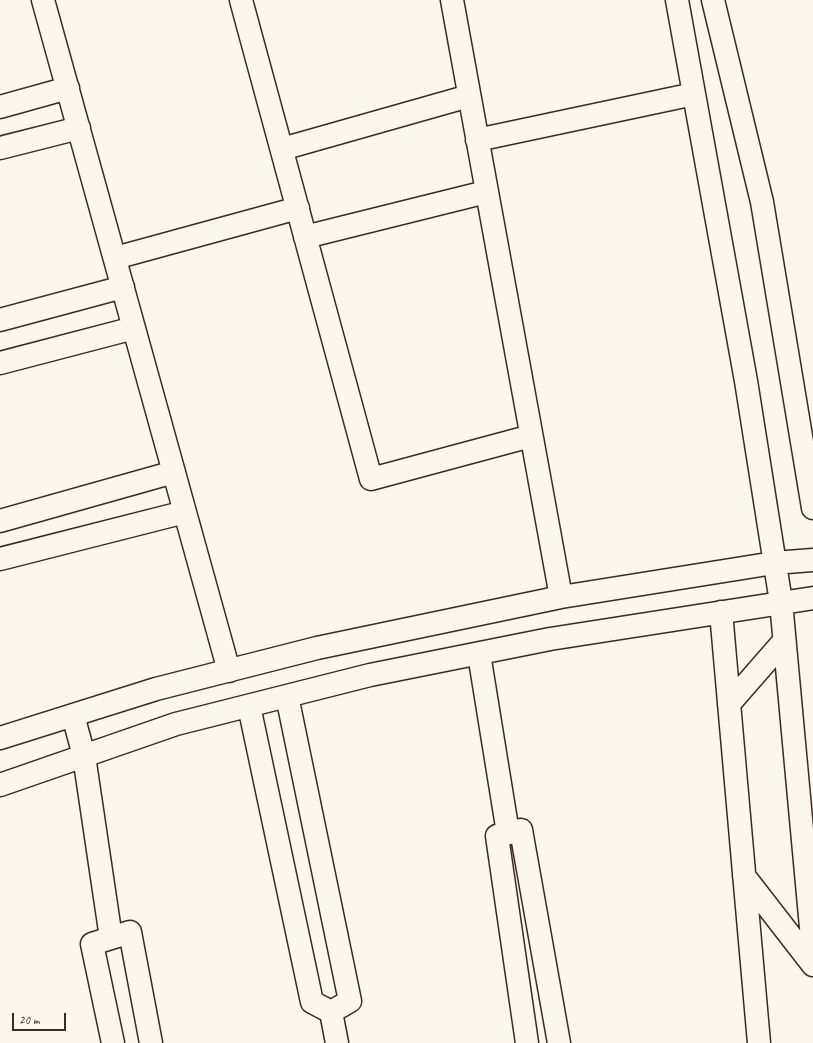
<!DOCTYPE html>
<style>
body{margin:0}
#map{position:relative;width:813px;height:1043px;overflow:hidden;background:#fbf7ec;font-family:Caveat,sans-serif}
canvas{display:block}
.scale{position:absolute;left:12px;top:1013px;width:54px;height:18px;box-sizing:border-box;border:2px solid #3b2a1e;border-top:0;padding-left:5px;font-size:12px;line-height:14px;white-space:nowrap;color:#3b2a1e;-webkit-text-stroke:3px #fbf7ec;paint-order:stroke}
</style>
<div id="map">
<canvas width="813" height="1043"></canvas>
<div class="scale">20 m</div>
</div>
<script>
const g = document.querySelector('canvas').getContext('2d');
g.lineJoin = 'round';
function shape(rows) {
  const path = new Path2D();
  for (const r of rows) {
    path.moveTo(r[0], r[1]);
    for (let i = 2; i < r.length; i += 2) path.lineTo(r[i], r[i + 1]);
  }
  return path;
}
function stroke(path, color, width, dash) {
  g.strokeStyle = color;
  g.lineWidth = width;
  g.lineCap = dash ? 'butt' : 'round';
  g.setLineDash(dash || []);
  g.stroke(path);
}
const minor = shape([
 [43,0,229,671],
 [241,0,371,479,531,436],
 [452,0,561,597],
 [677,0,746,381,781,602,813,949],
 [713,0,762,202,813,508],
 [0,107,68,88],
 [477,140,694,94],
 [0,148,79,128],
 [282,149,469,96],
 [305,237,486,192],
 [115,258,298,208],
 [0,320,123,287],
 [0,363,134,328],
 [0,521,174,472],
 [0,559,185,512],
 [721,612,759,1043],
 [479,654,508,833],
 [287,696,350,1001,331,1012,337,1043],
 [729,704,784,641],
 [249,706,312,1002,331,1012],
 [73,715,84,756,111,938],
 [0,738,156,689,317,648,561,597,774,563,813,560],
 [0,785,176,724,370,675,550,639,813,598],
 [744,876,813,965],
 [113,1043,92,944,130,932,151,1043],
 [527,1043,497,836,521,830,559,1043]
]);
stroke(minor, '#3b2a1e', 25);
stroke(minor, '#fbf7ec', 22);
</script>
